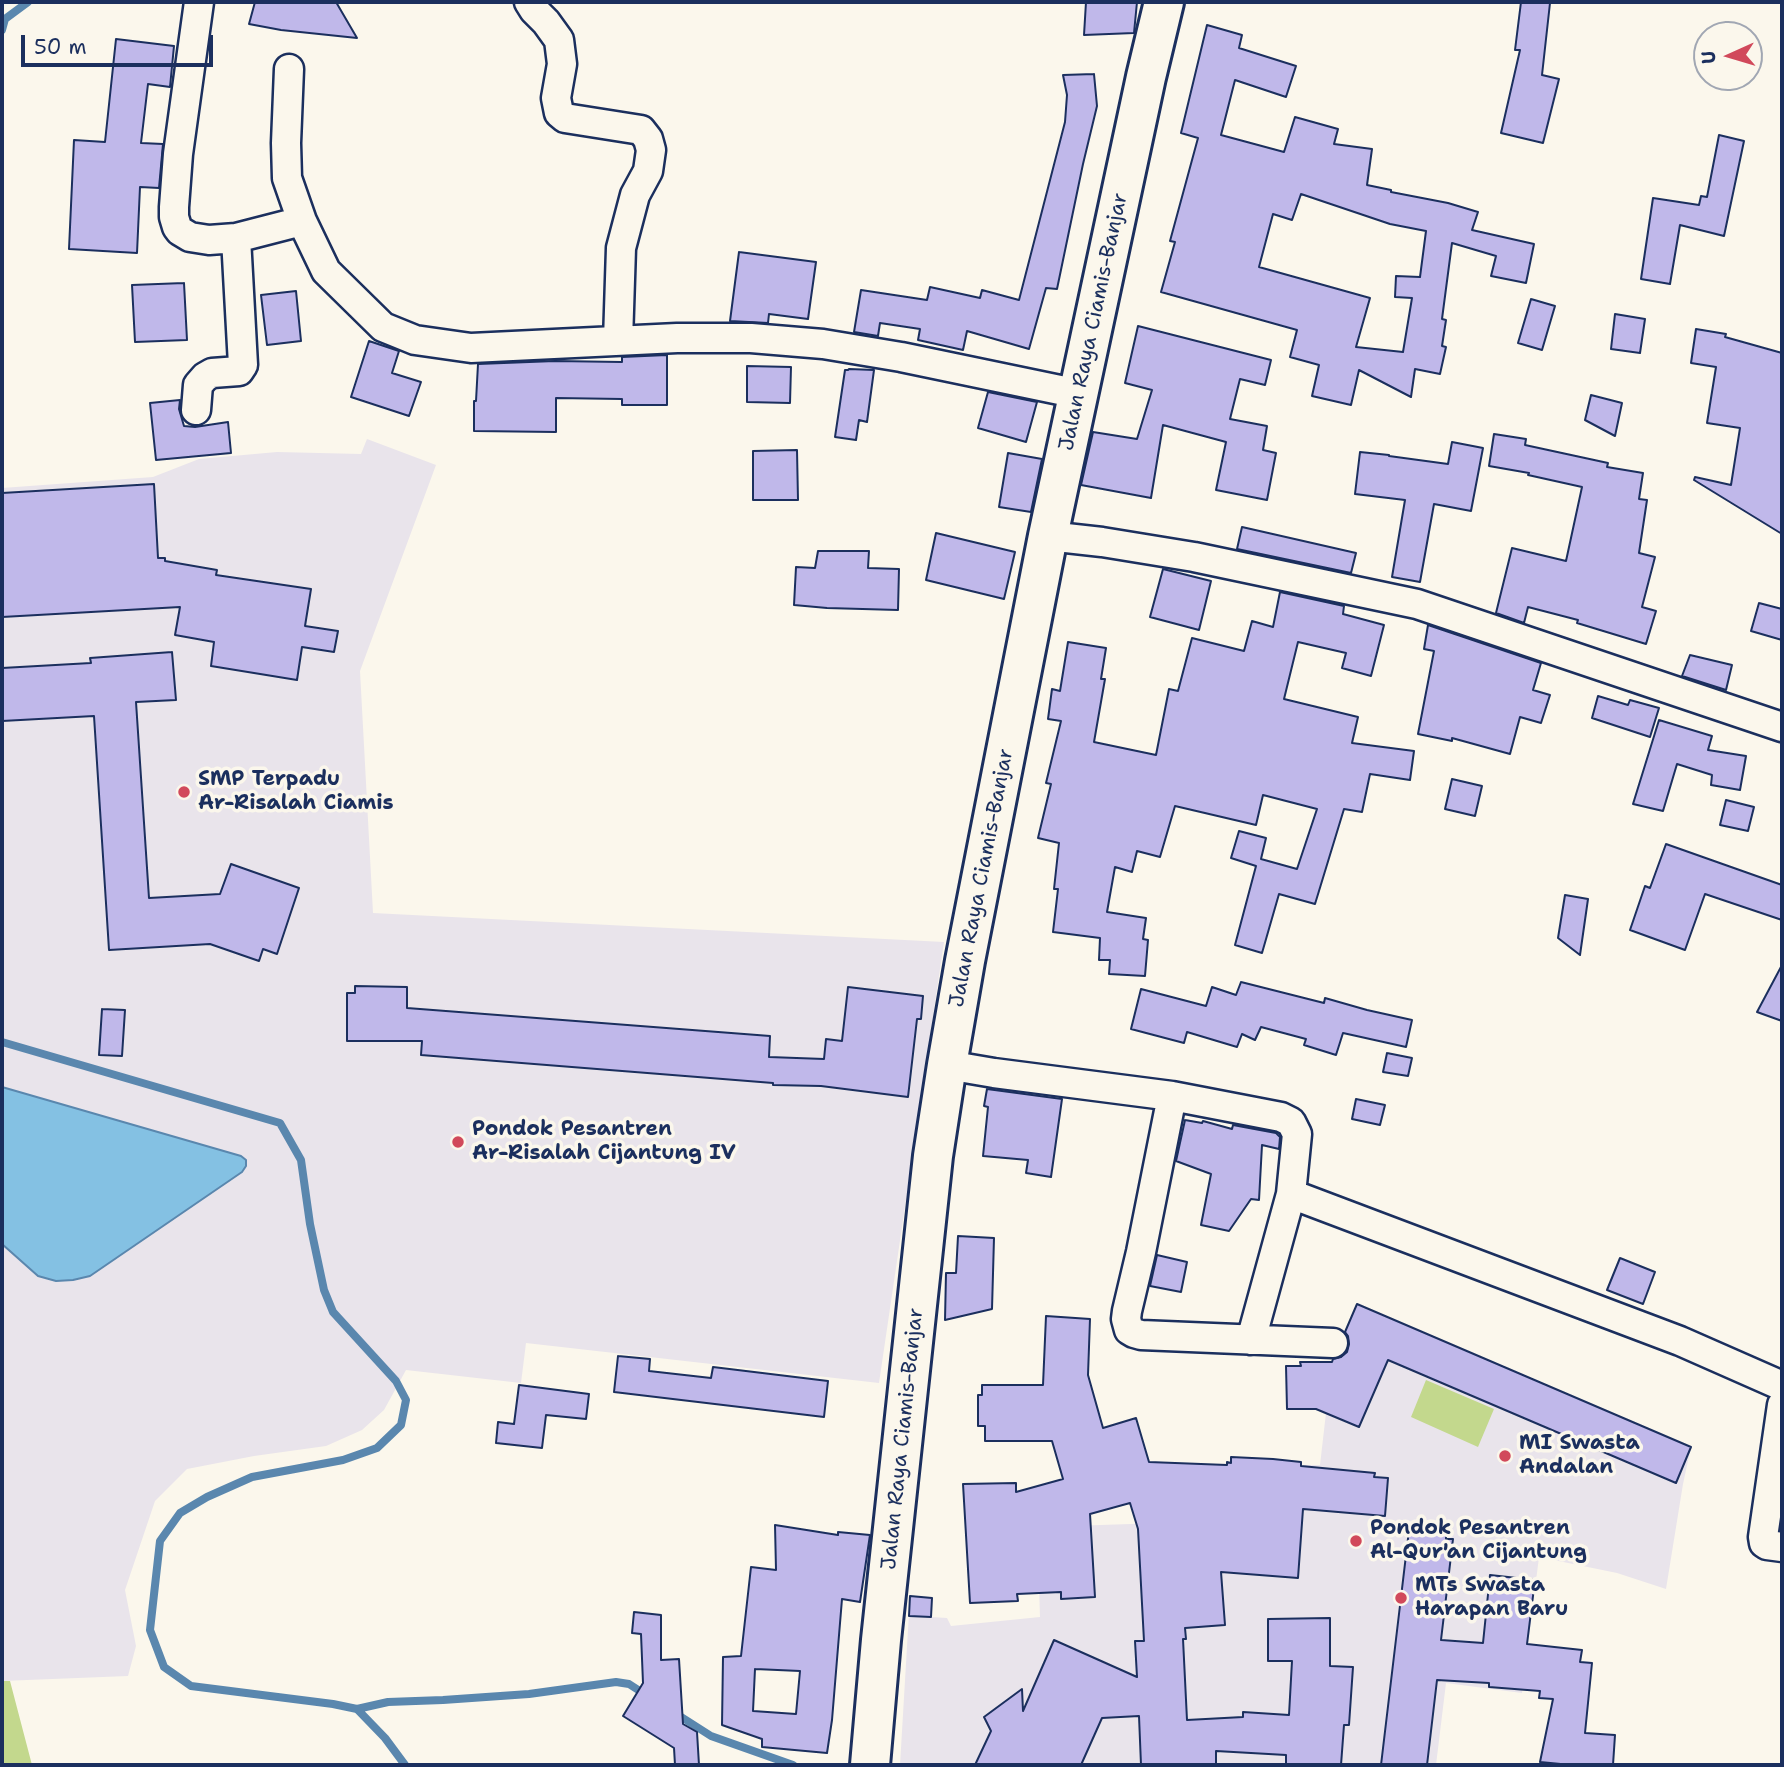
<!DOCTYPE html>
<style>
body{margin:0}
#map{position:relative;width:1784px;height:1767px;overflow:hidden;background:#fbf7ec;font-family:"Shantell Sans",sans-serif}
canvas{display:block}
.frame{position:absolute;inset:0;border:4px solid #1b2f5e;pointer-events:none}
.north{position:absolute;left:1693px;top:21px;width:70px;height:70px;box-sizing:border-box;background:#fbf7ec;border:2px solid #a1a7b3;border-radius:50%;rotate:266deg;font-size:19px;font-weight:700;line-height:28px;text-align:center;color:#1b2f5e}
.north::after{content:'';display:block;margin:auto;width:24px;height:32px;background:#d1495b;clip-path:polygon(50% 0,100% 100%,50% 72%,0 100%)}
.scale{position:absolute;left:21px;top:35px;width:192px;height:32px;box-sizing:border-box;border:4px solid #1b2f5e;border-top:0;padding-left:9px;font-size:21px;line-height:24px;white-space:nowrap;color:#1b2f5e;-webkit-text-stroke:5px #fbf7ec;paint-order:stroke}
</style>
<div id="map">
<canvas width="1784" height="1767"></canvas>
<div class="frame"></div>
<div class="north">U</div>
<div class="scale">50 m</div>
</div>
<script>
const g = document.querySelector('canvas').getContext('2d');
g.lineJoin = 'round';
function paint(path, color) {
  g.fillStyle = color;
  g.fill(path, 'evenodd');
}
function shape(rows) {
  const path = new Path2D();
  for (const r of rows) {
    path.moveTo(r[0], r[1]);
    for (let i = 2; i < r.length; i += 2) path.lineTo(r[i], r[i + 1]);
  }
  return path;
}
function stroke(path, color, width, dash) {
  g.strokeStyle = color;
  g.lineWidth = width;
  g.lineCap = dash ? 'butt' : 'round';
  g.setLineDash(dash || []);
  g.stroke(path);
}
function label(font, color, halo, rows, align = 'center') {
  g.font = font + ' "Shantell Sans",sans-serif';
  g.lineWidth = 7;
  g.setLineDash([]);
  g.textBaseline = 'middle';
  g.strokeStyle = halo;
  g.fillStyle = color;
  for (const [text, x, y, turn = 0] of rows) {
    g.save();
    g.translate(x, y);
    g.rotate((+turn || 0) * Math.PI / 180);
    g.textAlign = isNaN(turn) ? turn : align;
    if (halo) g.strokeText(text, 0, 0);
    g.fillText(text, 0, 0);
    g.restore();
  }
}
const built = shape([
 [367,439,436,465,360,671,373,913,944,942,879,1383,526,1343,521,1383,406,1370,384,1410,362,1430,326,1446,254,1456,187,1469,155,1501,125,1590,136,1646,128,1676,2,1681,2,488,153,477,199,459,277,452,361,454],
 [1357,1304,1691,1447,1683,1484,1666,1589,1617,1573,1539,1557,1522,1693,1446,1683,1436,1765,900,1765,910,1596,932,1598,931,1617,947,1618,951,1626,1040,1617,1037,1521,1070,1526,1222,1521,1301,1509,1305,1465,1320,1465,1326,1413,1316,1409,1343,1345,1340,1343]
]);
const green = shape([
 [1426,1380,1494,1409,1478,1447,1411,1417],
 [2,1681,10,1681,32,1765,2,1765]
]);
const water = shape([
 [2,1087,241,1156,246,1160,246,1166,242,1172,90,1276,73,1280,56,1281,38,1276,2,1244,2,1087]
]);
const stream = shape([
 [2,30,5,19,28,2],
 [2,1042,280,1123,301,1160,310,1224,324,1290,333,1312,396,1381,406,1400,401,1425,377,1448,343,1460,252,1477,207,1497,180,1513,160,1541,150,1630,164,1667,191,1686,333,1704,357,1709,385,1738,405,1765],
 [357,1709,388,1702,443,1700,529,1694,616,1682,629,1684,646,1695],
 [675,1713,711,1736,793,1765]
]);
const building = shape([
 [255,2,336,2,357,38,281,30,249,24,255,2],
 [1086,2,1137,2,1134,33,1084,35,1086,2],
 [1521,2,1550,3,1542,75,1559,79,1543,143,1501,133,1520,50,1515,50,1521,2],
 [1207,25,1242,35,1239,48,1296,66,1286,97,1235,80,1221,135,1284,152,1295,117,1338,129,1334,144,1372,149,1367,185,1391,190,1391,192,1448,203,1478,212,1472,230,1534,244,1526,283,1491,276,1496,256,1452,243,1442,319,1446,320,1442,346,1446,347,1440,374,1415,369,1411,397,1359,370,1351,405,1312,396,1319,365,1290,357,1297,330,1161,292,1175,242,1170,241,1198,138,1181,133,1207,25],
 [1301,194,1390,224,1426,231,1420,277,1396,276,1395,297,1412,298,1403,352,1356,347,1370,298,1259,267,1273,214,1292,220,1301,194],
 [116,39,174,46,170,87,148,84,141,143,163,144,159,188,140,187,137,253,69,249,74,140,105,142,116,39],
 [1094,74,1097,106,1083,164,1057,289,1046,288,1029,349,967,331,963,350,918,340,920,329,880,323,878,336,854,332,861,290,927,300,930,287,980,298,982,290,1019,300,1065,122,1067,95,1063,75,1094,74],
 [1719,135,1744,141,1724,236,1680,225,1670,284,1641,279,1653,198,1699,205,1701,196,1707,197,1719,135],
 [739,252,816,262,808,319,769,314,768,323,730,321,739,252],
 [184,283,187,340,135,342,132,285,184,283],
 [296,291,301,341,267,345,261,295,296,291],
 [1531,299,1555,306,1542,350,1518,343,1531,299],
 [1615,314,1645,319,1640,353,1611,349,1615,314],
 [1138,326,1271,360,1265,385,1240,379,1230,419,1267,426,1263,450,1276,453,1267,500,1216,490,1226,442,1163,425,1151,498,1081,485,1093,432,1137,439,1152,390,1125,383,1138,326],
 [1696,329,1726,334,1725,337,1782,353,1782,534,1694,480,1695,477,1731,485,1740,428,1707,423,1716,367,1691,363,1696,329],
 [369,341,399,351,392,373,421,382,409,416,351,397,369,341],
 [667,355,667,405,622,405,622,399,556,398,556,432,474,431,474,401,476,401,478,364,555,361,622,362,622,357,667,355],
 [747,366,791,367,790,403,747,402,747,366],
 [849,369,874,370,867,422,859,420,856,440,835,437,845,370,848,370,849,369],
 [988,392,1037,402,1026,442,978,428,988,392],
 [1591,395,1622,403,1615,436,1585,420,1591,395],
 [180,400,179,409,184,426,195,427,228,422,231,453,156,460,150,403,180,400],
 [1494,434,1526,439,1525,445,1608,463,1607,467,1643,473,1639,499,1647,500,1639,553,1655,557,1642,607,1656,611,1646,644,1577,623,1578,620,1528,607,1524,623,1496,613,1512,548,1566,561,1582,487,1528,475,1529,473,1489,466,1494,434],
 [1452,442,1483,448,1471,511,1434,504,1420,582,1392,577,1405,500,1355,494,1360,452,1389,455,1389,456,1448,464,1452,442],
 [797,450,798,500,753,500,753,451,797,450],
 [1008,453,1042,459,1031,512,999,507,1008,453],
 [154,484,158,558,165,558,165,561,217,570,216,575,311,589,305,626,338,631,334,652,302,647,297,680,211,666,214,642,175,635,180,607,2,617,2,493,154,484],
 [1242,527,1356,553,1351,573,1237,549,1242,527],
 [936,533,1015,552,1004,599,926,580,936,533],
 [818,551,869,551,868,568,899,569,898,610,827,608,794,605,796,567,815,568,818,551],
 [1163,569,1211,581,1199,630,1150,617,1163,569],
 [1280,592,1344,606,1343,614,1384,625,1371,676,1342,668,1346,653,1298,642,1284,699,1358,717,1352,743,1414,751,1410,780,1370,774,1362,812,1344,809,1315,904,1279,894,1262,953,1235,945,1256,866,1231,858,1239,831,1266,838,1261,859,1297,869,1317,809,1263,795,1256,825,1175,806,1160,857,1137,851,1132,872,1115,867,1107,912,1146,918,1143,939,1148,940,1145,976,1109,974,1110,960,1099,960,1100,938,1053,932,1058,889,1054,889,1059,843,1038,838,1051,784,1046,783,1061,721,1048,719,1052,689,1060,691,1068,642,1106,648,1101,679,1105,679,1094,742,1156,755,1169,689,1178,691,1192,638,1244,651,1252,621,1273,627,1280,592],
 [1759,603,1782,609,1782,640,1751,631,1759,603],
 [1428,625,1541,663,1533,690,1550,695,1541,723,1520,717,1510,754,1452,738,1452,741,1418,734,1434,651,1424,649,1428,625],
 [172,652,176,700,136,702,149,898,220,894,231,864,299,888,277,954,263,949,259,961,210,944,109,950,94,716,2,721,2,668,91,663,90,658,172,652],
 [1690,655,1732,665,1726,690,1682,676,1690,655],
 [1598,696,1628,705,1630,700,1659,708,1650,737,1592,718,1598,696],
 [1659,720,1712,736,1708,750,1746,756,1740,790,1711,785,1712,775,1677,764,1663,811,1633,804,1659,720],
 [1452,779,1482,786,1475,816,1445,809,1452,779],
 [1726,800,1754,807,1748,831,1720,825,1726,800],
 [1666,844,1782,885,1782,920,1705,894,1685,950,1630,930,1645,886,1650,888,1666,844],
 [1565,895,1588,899,1580,955,1558,938,1565,895],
 [1782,965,1782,1021,1757,1012,1782,965],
 [1241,982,1324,1003,1325,998,1367,1010,1412,1020,1406,1047,1343,1033,1336,1055,1304,1045,1306,1039,1261,1027,1255,1040,1242,1034,1237,1047,1187,1032,1184,1043,1131,1029,1141,989,1206,1006,1212,987,1236,995,1241,982],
 [355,986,407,987,407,1008,770,1036,769,1057,824,1059,826,1039,842,1041,848,987,923,996,921,1019,917,1019,908,1097,821,1086,773,1085,773,1083,421,1055,422,1041,347,1041,347,993,355,993,355,986],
 [102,1009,125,1010,122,1056,99,1055,102,1009],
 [1387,1053,1412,1058,1408,1076,1383,1072,1387,1053],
 [987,1089,1062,1099,1051,1177,1026,1173,1028,1160,983,1156,988,1107,984,1106,987,1089],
 [1356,1099,1385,1105,1380,1125,1352,1119,1356,1099],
 [1185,1120,1202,1123,1203,1121,1232,1129,1233,1125,1276,1133,1280,1137,1279,1149,1262,1145,1259,1200,1251,1199,1229,1231,1201,1225,1211,1174,1176,1161,1185,1120],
 [958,1236,994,1238,992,1309,945,1320,946,1273,956,1273,958,1236],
 [1157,1255,1187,1262,1181,1292,1150,1286,1157,1255],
 [1620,1258,1655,1272,1643,1304,1607,1290,1620,1258],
 [1357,1304,1691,1447,1676,1483,1388,1360,1359,1427,1316,1409,1287,1409,1286,1366,1301,1366,1300,1362,1332,1362,1333,1359,1341,1357,1347,1352,1349,1344,1348,1336,1345,1332,1357,1304],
 [1046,1316,1090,1319,1088,1375,1103,1428,1136,1418,1149,1462,1227,1465,1227,1462,1231,1463,1231,1457,1273,1459,1301,1462,1301,1466,1375,1473,1374,1477,1388,1478,1385,1516,1303,1509,1298,1578,1221,1572,1225,1625,1185,1628,1186,1639,1183,1639,1187,1720,1243,1717,1243,1712,1289,1715,1292,1661,1268,1661,1268,1619,1330,1618,1330,1666,1353,1667,1349,1725,1344,1725,1341,1765,1286,1765,1286,1755,1216,1751,1216,1765,1141,1765,1139,1716,1102,1718,1081,1765,975,1765,991,1731,984,1717,1022,1689,1023,1711,1054,1640,1137,1677,1135,1641,1144,1641,1138,1529,1130,1503,1090,1514,1095,1597,1061,1599,1061,1592,1017,1594,1018,1601,970,1603,963,1484,1016,1483,1016,1492,1063,1479,1052,1441,985,1441,985,1426,978,1426,978,1395,982,1395,982,1385,1043,1385,1046,1316],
 [618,1356,650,1359,649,1371,711,1378,713,1367,828,1381,824,1417,614,1392,618,1356],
 [519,1385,589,1394,586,1419,546,1415,542,1448,496,1443,498,1422,514,1424,519,1385],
 [775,1525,838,1535,838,1532,870,1535,860,1602,842,1599,832,1720,827,1753,762,1747,762,1739,722,1725,723,1657,741,1656,751,1567,776,1570,775,1525],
 [755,1669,800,1671,796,1714,753,1711,755,1669],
 [1409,1530,1446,1534,1446,1539,1453,1539,1441,1640,1483,1643,1490,1575,1535,1580,1527,1644,1582,1650,1580,1662,1592,1663,1585,1733,1615,1735,1613,1765,1571,1765,1540,1762,1553,1699,1539,1698,1540,1691,1489,1687,1489,1683,1437,1680,1427,1765,1381,1765,1409,1530],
 [910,1596,932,1598,931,1617,909,1616,910,1596],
 [634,1612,661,1615,661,1660,679,1659,683,1724,697,1732,699,1765,675,1765,674,1748,623,1716,643,1683,641,1634,632,1633,634,1612]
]);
const street = shape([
 [199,2,178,154,174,207,174,217,177,227,180,231,190,237,209,240,236,238,302,221],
 [529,2,534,10,546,22,559,40,562,64,556,98,559,113,565,118,641,130,648,139,651,150,648,171,635,195,621,248,618,341],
 [289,69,286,143,287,178,302,221,326,271,383,327,415,340,471,348,677,338,751,338,823,344,901,357,1079,394],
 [196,410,198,385,205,377,212,373,239,371,243,365,236,238],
 [1048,536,1102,542,1194,557,1417,604,1782,727],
 [947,1065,994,1073,1172,1096,1281,1117,1291,1122,1297,1134,1291,1194,1251,1340],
 [1172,1096,1141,1252,1127,1311,1126,1319,1129,1330,1134,1333,1141,1335,1333,1343],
 [1291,1194,1680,1341,1782,1386],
 [1782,1405,1763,1537,1764,1543,1767,1545,1782,1547]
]);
const highway = shape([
 [870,1765,881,1640,933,1156,947,1065,965,961,1048,536,1146,77,1164,2]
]);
const markers = [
 [184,792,7,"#d1495b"],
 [458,1142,7,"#d1495b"],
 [1505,1456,7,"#d1495b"],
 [1356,1541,7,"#d1495b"],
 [1401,1598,7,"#d1495b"]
];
const streetNames = [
 ["Jalan Raya Ciamis-Banjar",1094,322,-78],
 ["Jalan Raya Ciamis-Banjar",982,878,-79],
 ["Jalan Raya Ciamis-Banjar",903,1439,-84]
];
const poiNames = [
 ["SMP Terpadu",198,780],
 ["Ar-Risalah Ciamis",198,804],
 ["Pondok Pesantren",472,1130],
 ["Ar-Risalah Cijantung IV",472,1154],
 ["MI Swasta",1519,1444],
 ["Andalan",1519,1468],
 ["Pondok Pesantren",1370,1529],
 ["Al-Qur'an Cijantung",1370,1553],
 ["MTs Swasta",1415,1586],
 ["Harapan Baru",1415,1610]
];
paint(built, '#e9e4eb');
paint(green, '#c3d88d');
paint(water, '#84c1e3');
stroke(water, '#5a87ae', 2);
stroke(stream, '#5a87ae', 8);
paint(building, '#c0b8ea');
stroke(building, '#1b2f5e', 2);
stroke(street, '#1b2f5e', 33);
stroke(highway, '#1b2f5e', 44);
stroke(street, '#fbf7ec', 28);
stroke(highway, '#fbf7ec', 38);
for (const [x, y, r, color] of markers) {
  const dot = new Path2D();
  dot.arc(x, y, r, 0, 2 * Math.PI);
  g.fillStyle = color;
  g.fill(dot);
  stroke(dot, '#fbf7ec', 2.5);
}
label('21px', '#1b2f5e', '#fbf7ec', streetNames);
label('bold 21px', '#1b2f5e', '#fbf7ec', poiNames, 'left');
</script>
